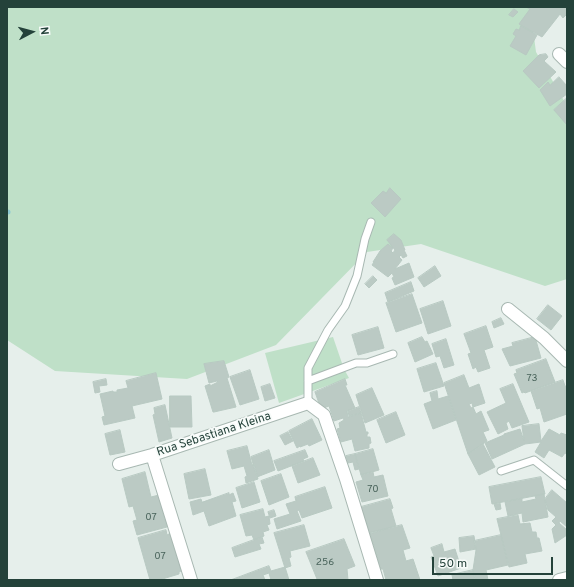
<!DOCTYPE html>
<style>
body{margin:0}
#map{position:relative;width:574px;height:587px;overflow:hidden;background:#e6efeb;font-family:Overpass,sans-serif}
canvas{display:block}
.frame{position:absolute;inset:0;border:8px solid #24423a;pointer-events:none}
.north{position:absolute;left:12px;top:12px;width:40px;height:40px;-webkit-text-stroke:3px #f7fbf9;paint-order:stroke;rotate:84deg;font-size:11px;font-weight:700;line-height:16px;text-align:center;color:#24423a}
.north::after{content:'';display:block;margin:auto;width:14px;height:18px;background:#24423a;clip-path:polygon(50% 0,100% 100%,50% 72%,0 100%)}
.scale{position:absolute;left:432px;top:557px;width:121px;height:18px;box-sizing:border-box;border:2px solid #24423a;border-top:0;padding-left:5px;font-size:12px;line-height:14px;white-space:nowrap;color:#24423a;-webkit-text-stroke:3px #f7fbf9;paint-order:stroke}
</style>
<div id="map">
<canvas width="574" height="587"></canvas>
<div class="frame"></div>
<div class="north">N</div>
<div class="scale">50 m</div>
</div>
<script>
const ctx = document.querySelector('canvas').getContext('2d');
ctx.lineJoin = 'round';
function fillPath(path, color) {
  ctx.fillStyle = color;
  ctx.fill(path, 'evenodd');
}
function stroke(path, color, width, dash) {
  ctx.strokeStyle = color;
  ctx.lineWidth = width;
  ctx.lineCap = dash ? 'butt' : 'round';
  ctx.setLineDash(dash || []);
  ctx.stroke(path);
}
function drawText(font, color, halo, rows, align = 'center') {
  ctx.font = font + ' Overpass,sans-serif';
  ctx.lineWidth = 3.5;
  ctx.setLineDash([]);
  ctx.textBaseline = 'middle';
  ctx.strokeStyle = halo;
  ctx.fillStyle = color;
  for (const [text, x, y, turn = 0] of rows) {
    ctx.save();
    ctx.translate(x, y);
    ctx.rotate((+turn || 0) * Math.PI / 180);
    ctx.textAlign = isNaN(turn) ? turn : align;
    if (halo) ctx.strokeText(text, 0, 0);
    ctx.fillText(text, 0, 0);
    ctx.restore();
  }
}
const green = new Path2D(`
 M7 7H530L536 52 567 106V279L545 286 421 244 367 252 276 345 187 379 55 371 7 340Z
 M333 337 344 369 349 378 279 403 265 353Z`);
const stream = new Path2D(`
 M7 212H8`);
const building = new Path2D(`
 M529 7H567V14L563 18 560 14 542 37 519 24 530 9 528 8Z
 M514 9 518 12 513 17 509 15Z
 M521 26 537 35 526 55 510 46 516 36 513 34 516 29 519 30Z
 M546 54 548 57 544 61 556 72 539 88 523 71 539 55Z
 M559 77 567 86V94L550 106 540 90 548 82 550 85Z
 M567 98V125L554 110Z
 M390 188 401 199 385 217 371 203 383 191 386 193Z
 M394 234 401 240 405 250H404L407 256 403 258 401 255 399 257 402 260 395 269 409 263 414 277 395 285 392 278 394 277 392 273 388 277 372 265 374 262H373L380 251 388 244 393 248 391 251 393 253 395 250 387 240Z
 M435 266 441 276 424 287 418 278Z
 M373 276 377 280 369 288 365 284Z
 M411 282 414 291 388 302 385 293Z
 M412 294 422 323 396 332 386 303Z
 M443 301 451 326 428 334 420 309Z
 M548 305 562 316 551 330 537 319Z
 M501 318 504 324 494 328 492 322Z
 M486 326 493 347 484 350 490 368 478 372 476 367 473 369 468 354 471 353 464 334Z
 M378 327 384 348 358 355 352 335Z
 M422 337 425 342 427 341 433 354 415 362 408 343Z
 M535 337 541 358 510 366 502 349 513 346 512 343Z
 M446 339 454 365 444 368 440 356 436 357 432 344Z
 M546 359 555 382 525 393 524 392 522 393 514 374 517 373 516 370Z
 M224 361 229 377 227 378 236 407 214 412H213L205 386 210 384V386L218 382 217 381 209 383 204 364Z
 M436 363 444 386 424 392 417 369Z
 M250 370 259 399 240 405 230 377Z
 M156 373 162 399 132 406 135 418 104 425 102 417 105 416 100 394 113 391V392H117V390L128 388 126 381Z
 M464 375 469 388 479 384 485 403 473 407 472 403 469 404 471 408 473 407 476 414 481 411 489 430 483 432 487 441 468 454 444 383Z
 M106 379 107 385 99 386 100 392 95 393 93 382Z
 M345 379 347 385H345L355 408 347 411 348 417 361 413 366 432H368V434H367V437H370L371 443 369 444V448L355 451 352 439 341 442 337 429 340 428 339 423 344 420 343 418 334 421 329 406 321 409 315 392Z
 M563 380 565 386 567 387V414L544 422 540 408 537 409 531 391Z
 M270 384 275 398 265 401 261 387Z
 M513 384 529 422 512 428 509 421 506 423 508 429 498 434 487 412 506 403 500 389Z
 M372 388 384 415 365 423 356 395Z
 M437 391 438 399 448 396 456 420 433 429 424 404 432 401 430 393Z
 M170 396H191L192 427H170Z
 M165 405 172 438 159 442 153 415 155 414 154 408Z
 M359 407 361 413 349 416 348 411Z
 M396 412 405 435 386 443 377 420Z
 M312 419 322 440 309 446 308 444 300 447V446L297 448 289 431Z
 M539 424 541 441 549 429 560 435 561 433 567 435V454L565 453 562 457 549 450 544 458 535 452 541 442 525 444 492 459 485 443 504 435V434L520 429 524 441 522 426Z
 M120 430 125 452 110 455 105 434Z
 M288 432 293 441 285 445 280 436Z
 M483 444 495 467 479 475 468 454Z
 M247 446 252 465 254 464 258 479 246 483 245 477 247 476 244 466 232 469 227 451Z
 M373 449 379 470 361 475 355 454Z
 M269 450 275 470 257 477 251 457Z
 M305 450 308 457 303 459 304 461 278 471 274 461Z
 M355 454 359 469 355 470 353 462 348 463 346 456Z
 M313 458 320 475 298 483 292 466Z
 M205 469 211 495 189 499 184 474Z
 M145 472 151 497 159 495 167 527 137 535 133 521 137 520 133 506 129 507 122 479Z
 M373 472 374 477 383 475 388 496 362 502 356 482 363 480 361 475Z
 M281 474 289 497 269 505 261 481Z
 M541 477 545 494 492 504 489 487Z
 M254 482 260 502 242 508 236 488Z
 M325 487 332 508 302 518 299 510 297 511 301 521 277 529 274 519 290 514 286 504 296 501 295 497Z
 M552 490 567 503V527L560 521 559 523 567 530V535L555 543 552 529 556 525 552 521 556 517 548 510 545 499Z
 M229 493V495L233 493 236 501 232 502 236 516 209 526 204 511 193 515 190 502 201 499 202 502Z
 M544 494 548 517 523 522 522 513 508 516 505 502 522 498V502L536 499 535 496Z
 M390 499 393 508 391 509 396 526 369 534 361 507Z
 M500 503 501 509 496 510 494 504Z
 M263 509 265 517 269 516 270 524 267 525 269 530 263 532 264 536 254 540 252 535 246 536 240 515Z
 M274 510 276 516 270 518 268 512Z
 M518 515 520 524 530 523 532 532H536L537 538H539L542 551 525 554 527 563 509 567 497 519Z
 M304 525 310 546 290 551 291 557 289 558 291 566 285 568 274 533Z
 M402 525 410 548 403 550 406 561 413 559 420 580H386L383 569H381L370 533Z
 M166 530 167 535 171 533 181 571 179 572V574L159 580H150L138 538Z
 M501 535 508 565 486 570 488 580H476L473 570 476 550 474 541Z
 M474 536 476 549 460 552 459 538Z
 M262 537 264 543 259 544 261 549 235 557 232 548Z
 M344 539 355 566 347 569 348 580H316L317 579 306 552Z
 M442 544 444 552 455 549 461 568 438 576 431 557 434 556 431 548Z
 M269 566 271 571 285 567 289 580H271L269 573 263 575 265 580H231Z
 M473 570 475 580H453L452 575Z`);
const lane = new Path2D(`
 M308 381 356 363H367L393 354
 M308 403V368L328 330 345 306 357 276 365 239 371 222
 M501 471 534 460 567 486`);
const street = new Path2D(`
 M559 54 567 62
 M508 309 544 338 567 361
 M152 455 191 580
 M119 464 152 455 308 403 324 415 346 479 377 580
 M559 580 567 578`);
const numberNames = [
 ["73",532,379],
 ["70",373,490],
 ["07",151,518],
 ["07",160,557],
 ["256",325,563]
];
const streetNames = [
 ["Rua Sebastiana Kleina",214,435,-18]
];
fillPath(green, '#bfe0c8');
stroke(stream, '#8ec9d4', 5);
fillPath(building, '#bbcac4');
stroke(building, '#b8c9c2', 1);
stroke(lane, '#a8b8b2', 9);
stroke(street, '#a8b8b2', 14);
stroke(lane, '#fff', 7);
stroke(street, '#fff', 12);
drawText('10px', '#4a645c', null, numberNames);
drawText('12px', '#24423a', '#f7fbf9', streetNames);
</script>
